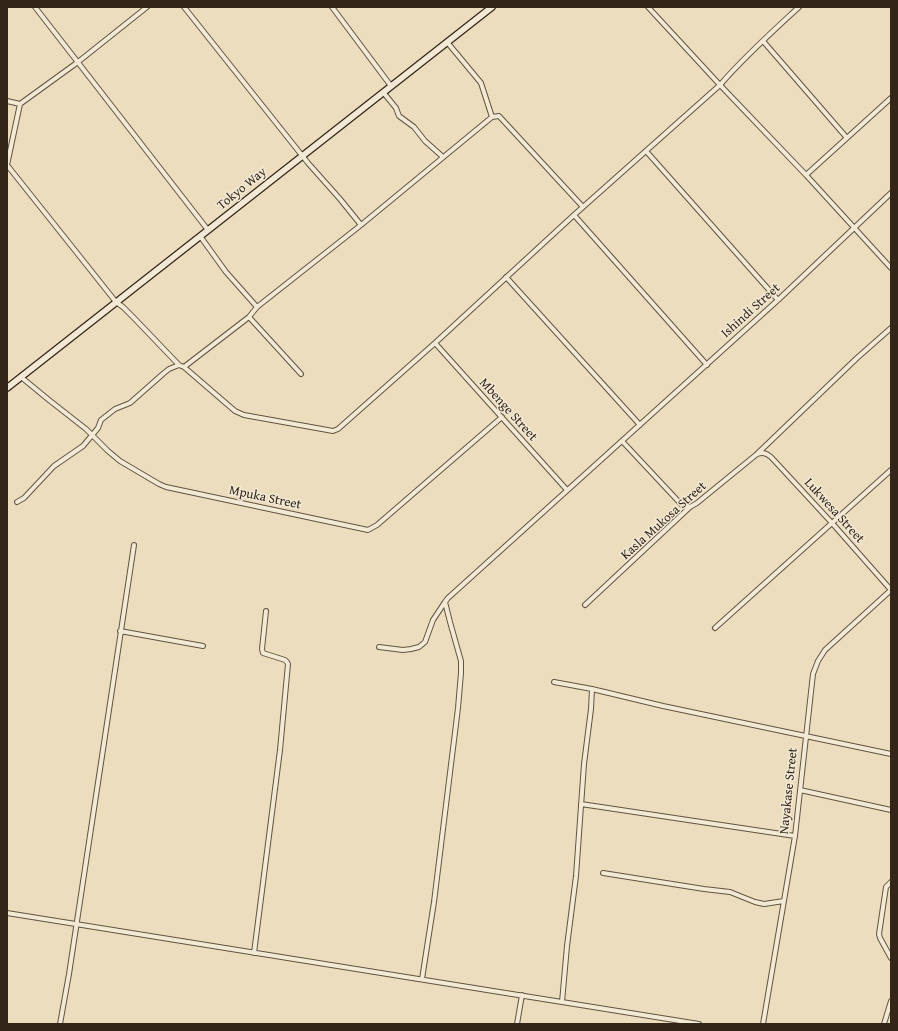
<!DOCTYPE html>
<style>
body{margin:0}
#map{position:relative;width:898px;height:1031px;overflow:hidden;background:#edddbf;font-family:"Gentium Book Plus",serif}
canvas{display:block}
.frame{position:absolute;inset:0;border:8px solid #332618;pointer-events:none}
</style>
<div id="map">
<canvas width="898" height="1031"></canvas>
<div class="frame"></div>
</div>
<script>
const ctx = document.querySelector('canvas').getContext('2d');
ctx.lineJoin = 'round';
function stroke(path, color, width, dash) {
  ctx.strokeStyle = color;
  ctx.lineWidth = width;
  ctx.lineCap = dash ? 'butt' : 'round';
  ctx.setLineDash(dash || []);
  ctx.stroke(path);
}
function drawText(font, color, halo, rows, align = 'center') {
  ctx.font = font + ' "Gentium Book Plus",serif';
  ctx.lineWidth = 3;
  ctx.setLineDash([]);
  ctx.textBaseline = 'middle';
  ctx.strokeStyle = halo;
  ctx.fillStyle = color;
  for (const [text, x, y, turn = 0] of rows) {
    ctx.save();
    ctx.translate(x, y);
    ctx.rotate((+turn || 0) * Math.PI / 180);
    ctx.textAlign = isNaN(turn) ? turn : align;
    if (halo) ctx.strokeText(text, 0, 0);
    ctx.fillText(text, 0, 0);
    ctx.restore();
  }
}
const street = new Path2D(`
 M35 7 208 230
 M184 7 308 163 340 199 361 225
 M332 7 391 86
 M648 7 720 85 806 175 891 268
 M763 41 847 138
 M447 42 481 83 492 117
 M383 92 396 108 399 116 414 127 425 141 443 157
 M7 101 20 104
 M20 104 7 165 116 302 123 307 134 318 179 365 184 367 235 411 244 415 333 431 338 429 435 343 574 215 720 85C744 57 772 32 799 7
 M20 104 78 62 147 7
 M646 151 778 300
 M806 175 891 98
 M574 215 707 365
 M200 236 226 272 257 307
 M506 277 640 425
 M249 317 301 374
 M435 343 567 490
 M184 367 249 317 257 307 361 225 492 117 499 116 583 207
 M21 377 49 400 86 429 108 451 120 461 159 484 166 487 368 530 377 525 502 417
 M622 441 680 503 683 506 690 507
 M757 454C763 452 766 453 771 457L832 523 891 590
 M17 502 24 498 54 466 83 446 98 428 101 420 115 409 130 403 164 373 169 369 179 365
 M585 605 690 507 697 503 757 454 857 358 891 328
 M715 628 891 470
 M120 631 203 646
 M379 647 403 650 411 649 419 647 425 642 433 620 445 602
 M554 682 592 689 663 706 891 754
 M800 790 891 810
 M581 804 795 836
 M603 873 704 889 730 892 755 902 764 904 784 901
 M891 882 886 887 879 934 880 938 891 958
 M7 913 699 1024
 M254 953 280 750 288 664 287 662 285 660 263 653 262 649 266 611
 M422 979 434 902 458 708 461 673V661L450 622 445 602 448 598 778 300 891 193
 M562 1002 567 946 576 876 584 764 591 709 592 689
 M60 1024 69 974 134 545
 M517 1024 522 995
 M763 1024 795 836 813 674 818 661 825 650 891 590
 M884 1024 891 1001`);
const secondary = new Path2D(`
 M7 388 492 7`);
const streetNames = [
 ["Tokyo Way",242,189,-39],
 ["Ishindi Street",751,311,-42],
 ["Mbenge Street",508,410,48],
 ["Mpuka Street",265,498,12],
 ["Lukwesa Street",834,511,48],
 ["Kasla Mukosa Street",664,521,-42],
 ["Nayakase Street",789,791,-84]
];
stroke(street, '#625442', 6);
stroke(secondary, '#332618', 8);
stroke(street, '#f3e9d5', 4);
stroke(secondary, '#f3e9d5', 5.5);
drawText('13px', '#332618', '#f3e9d5', streetNames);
</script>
